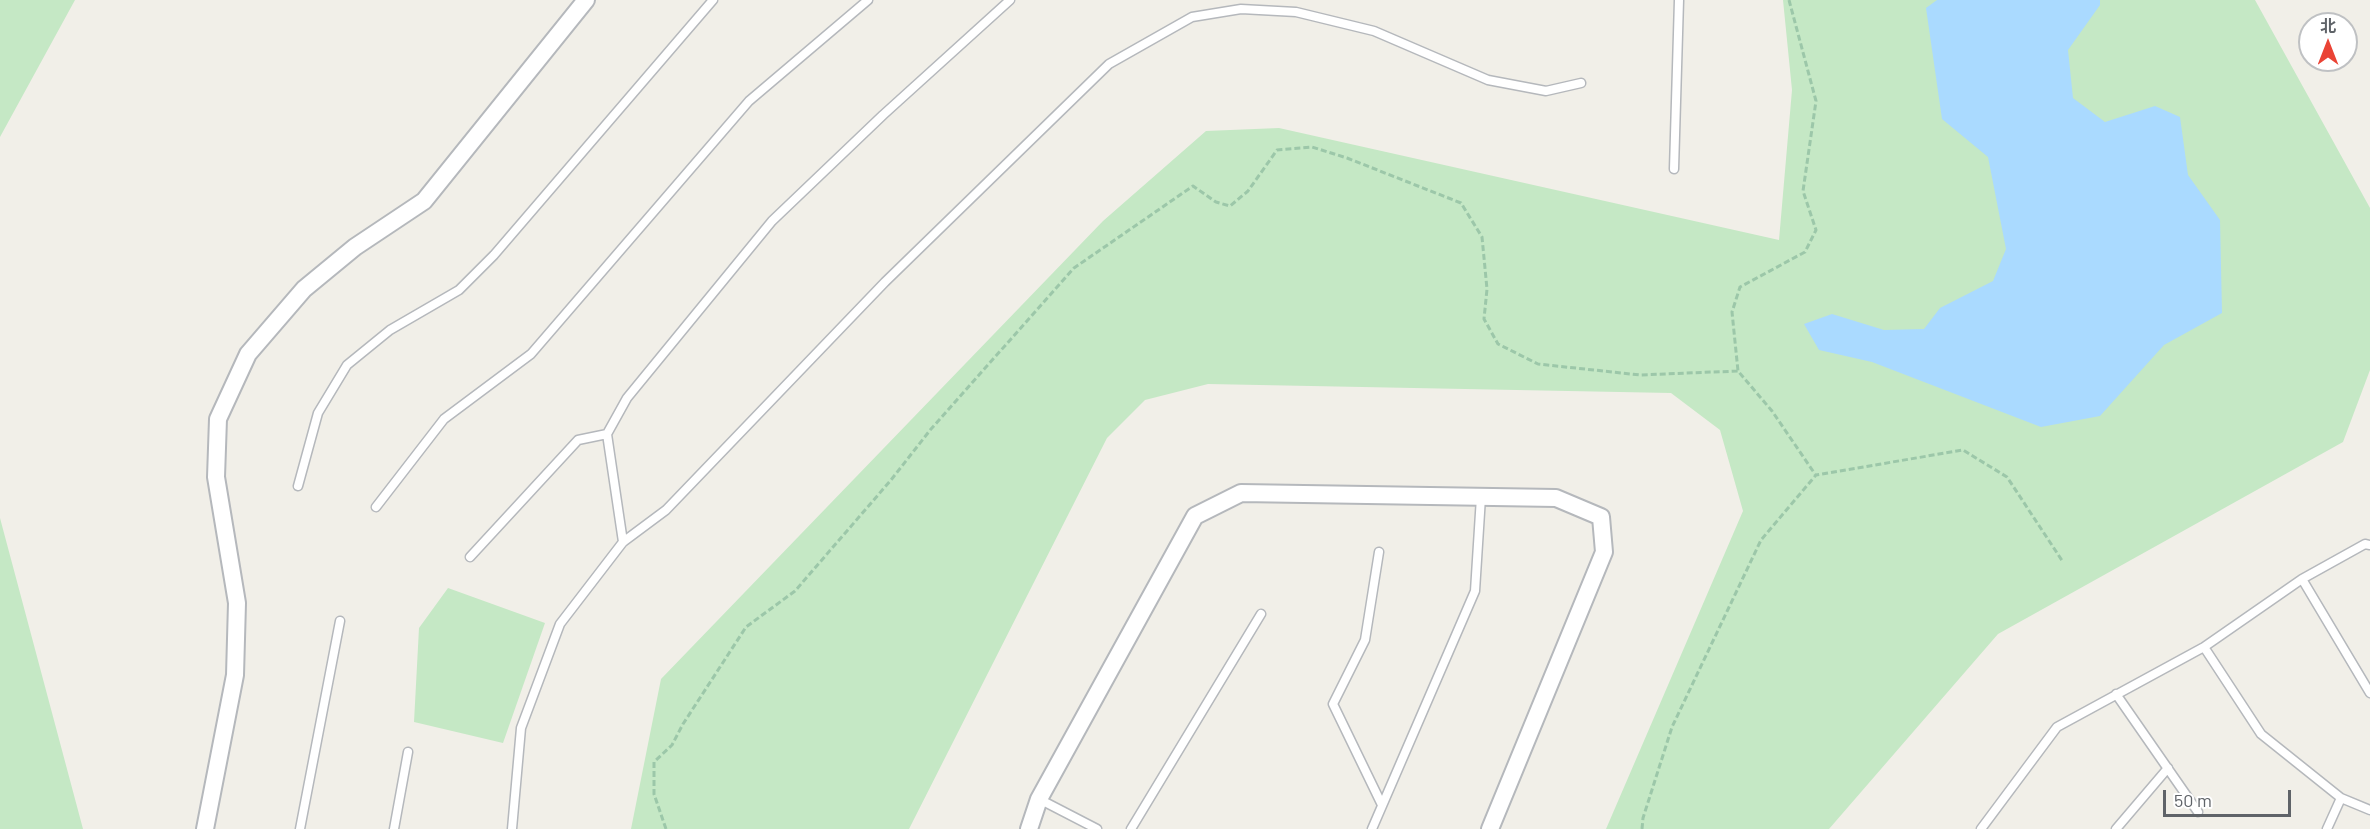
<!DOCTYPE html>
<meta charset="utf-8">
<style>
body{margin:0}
#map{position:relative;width:2370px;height:829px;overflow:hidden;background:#f1efe8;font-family:Barlow,"Noto Sans SC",sans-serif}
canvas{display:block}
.north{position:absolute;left:2298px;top:12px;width:60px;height:60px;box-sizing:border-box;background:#fff;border:2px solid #bfc1c3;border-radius:50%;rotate:0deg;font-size:16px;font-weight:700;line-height:24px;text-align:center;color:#5f6368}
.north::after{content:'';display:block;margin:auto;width:21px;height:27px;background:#ea4335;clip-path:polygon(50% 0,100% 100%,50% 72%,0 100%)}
.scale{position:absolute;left:2163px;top:790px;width:128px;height:27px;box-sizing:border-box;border:3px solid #5f6368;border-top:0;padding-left:8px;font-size:18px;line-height:21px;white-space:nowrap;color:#5f6368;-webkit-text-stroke:4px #fff;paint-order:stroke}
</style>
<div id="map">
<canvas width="2370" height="829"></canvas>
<div class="north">北</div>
<div class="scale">50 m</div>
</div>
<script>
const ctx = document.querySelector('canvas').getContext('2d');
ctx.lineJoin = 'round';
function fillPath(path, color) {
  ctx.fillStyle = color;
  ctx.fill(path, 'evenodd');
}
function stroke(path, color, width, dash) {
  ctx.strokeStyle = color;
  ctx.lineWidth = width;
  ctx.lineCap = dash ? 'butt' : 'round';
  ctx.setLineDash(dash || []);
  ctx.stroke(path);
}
const green = new Path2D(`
 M0 0H75L0 137Z
 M1783 0H2255L2370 208V370L2343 442 1998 634 1829 829H1606L1743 511 1720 430 1671 393 1208 384 1145 400 1107 438 909 829H631L661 679 1103 221 1206 131 1279 128 1779 240 1792 90Z
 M0 518 83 829H0Z
 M448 588 545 623 503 743 414 722 419 628Z`);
const water = new Path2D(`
 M1937 0H2100V5L2068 50 2073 98 2105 122 2155 106 2180 117 2188 175 2220 220 2222 313 2164 345 2100 416 2041 427 1872 362 1819 350 1804 324 1832 314 1884 330 1924 329 1940 308 1993 281 2006 249 1988 157 1942 119 1926 8Z`);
const path = new Path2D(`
 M1789 0 1816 101 1803 191 1816 230 1805 252 1740 287 1732 312 1738 371 1772 411 1815 474
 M666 829 654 794V762L672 745 683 724 746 627 795 591 891 480 931 429 1074 268 1193 186 1216 202 1230 206 1248 191 1277 150 1312 147 1347 158 1461 203 1482 237 1487 289 1484 319 1498 344 1538 364 1640 375 1738 371
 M1642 829 1643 818 1672 727 1761 540 1816 475 1963 450 2007 477 2063 562`);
const service = new Path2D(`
 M1674 169 1679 0
 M298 486 318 413 347 365 390 330 459 290 494 255 713 0
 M376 507 444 419 531 354 749 101 868 0
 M623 542 607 434 627 398 772 221 883 115 1010 0
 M1379 552 1365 640 1333 704 1382 805
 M470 557 578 440 607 434
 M2302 579 2370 693
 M2204 647 2261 734 2341 798 2370 810
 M2116 694 2198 812
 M1039 799 1097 829
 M300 829 340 621
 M394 829 408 752
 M512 829 521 728 560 624 623 542 666 510 885 282 1109 64 1192 17 1241 9 1296 12 1374 31 1488 80 1546 91 1581 83
 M1131 829 1261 614
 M1372 829 1475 591 1481 497
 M1981 829 2057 727 2204 647 2302 579 2365 544 2370 545
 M2116 829 2168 768
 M2327 829 2341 798`);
const minor = new Path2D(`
 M205 829 235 675 237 603 216 477 218 419 248 354 304 289 355 247 424 201 586 0
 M1029 829 1039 799 1195 516 1241 493 1556 498 1601 517 1604 552 1490 829`);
fillPath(green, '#c5e8c5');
fillPath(water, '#aadaff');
stroke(service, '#b5b8bc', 11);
stroke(minor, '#b5b8bc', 20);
stroke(path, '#9cc7a9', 3, [6, 3]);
stroke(service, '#fff', 8);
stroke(minor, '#fff', 16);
</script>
